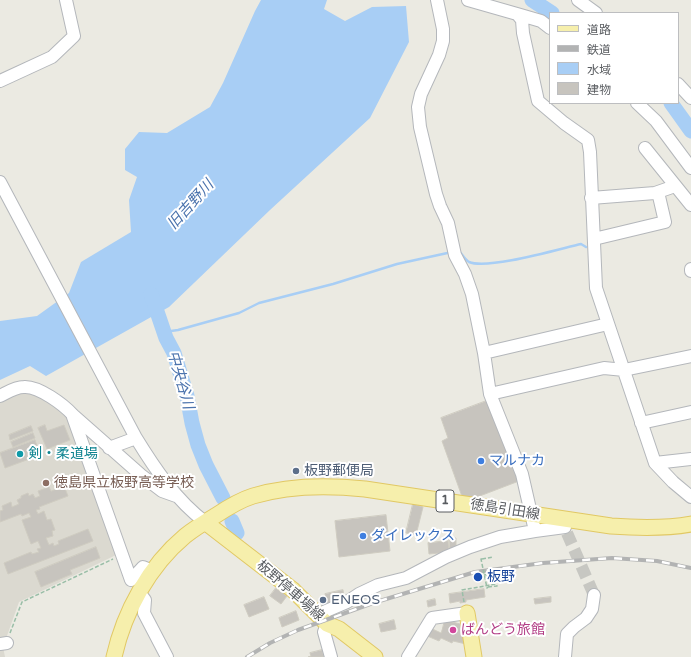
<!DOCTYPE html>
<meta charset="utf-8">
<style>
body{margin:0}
#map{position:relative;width:691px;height:657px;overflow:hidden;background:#ebeae2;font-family:"Varela Round","Noto Sans JP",sans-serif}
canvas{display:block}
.legend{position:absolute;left:549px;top:12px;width:130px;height:92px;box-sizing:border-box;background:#fff;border:1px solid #bdbec0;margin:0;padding:5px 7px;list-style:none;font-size:12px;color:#5a5d61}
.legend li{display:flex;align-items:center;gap:8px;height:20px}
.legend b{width:20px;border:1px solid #bdbec0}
</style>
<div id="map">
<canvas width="691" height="657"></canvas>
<ul class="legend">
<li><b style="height:5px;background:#f6efac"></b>道路</li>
<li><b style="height:5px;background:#b2b3b3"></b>鉄道</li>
<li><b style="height:11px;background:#a8cef5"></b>水域</li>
<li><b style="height:11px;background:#c7c4be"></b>建物</li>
</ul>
</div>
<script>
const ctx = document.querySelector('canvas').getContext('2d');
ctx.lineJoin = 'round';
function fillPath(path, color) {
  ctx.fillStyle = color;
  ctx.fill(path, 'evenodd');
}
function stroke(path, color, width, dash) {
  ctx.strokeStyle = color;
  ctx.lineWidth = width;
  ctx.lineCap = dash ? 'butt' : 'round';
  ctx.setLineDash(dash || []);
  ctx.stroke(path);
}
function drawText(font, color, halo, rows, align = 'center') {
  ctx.font = font + ' "Varela Round","Noto Sans JP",sans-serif';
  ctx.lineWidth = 4;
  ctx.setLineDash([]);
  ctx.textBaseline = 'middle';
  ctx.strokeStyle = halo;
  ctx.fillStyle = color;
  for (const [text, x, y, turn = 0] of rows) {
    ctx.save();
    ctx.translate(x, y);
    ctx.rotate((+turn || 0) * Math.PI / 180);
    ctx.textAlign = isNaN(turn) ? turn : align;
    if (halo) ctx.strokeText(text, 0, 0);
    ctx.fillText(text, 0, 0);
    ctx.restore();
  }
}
const education = new Path2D(`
 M27 390 54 404 65 412 118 554 19 602 3 647 5 657H0V399Z`);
const water = new Path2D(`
 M261 0H327L324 9 345 21 372 7 406 6 409 42 370 118 270 210 169 307 46 376 30 366 0 380V321L37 316 69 293 81 262 131 232 129 200 137 177 125 170V149L139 132 167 133 210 107 223 83 255 11Z`);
const stream = new Path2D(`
 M459 251C462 254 465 260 469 262 488 270 559 249 581 244L586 247
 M164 332 178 330 239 313 259 303 333 284 397 264 452 252`);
const river = new Path2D(`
 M532 0 552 13
 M671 103 691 131
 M151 294 166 338 174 353 187 396 192 423 198 445 206 465 223 498
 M232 521 237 533`);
const building = new Path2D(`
 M489 400 519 481 464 502 442 441 448 438 441 418Z
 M45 425 47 431 64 425 70 440 47 449 38 428Z
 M31 426 33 431 10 440 9 435Z
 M33 433 35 438 13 447 11 442Z
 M35 440 40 455 5 468 0 453Z
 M64 486 68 496 39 507 40 509 36 510 38 514 44 511 47 520 51 519 55 530 52 531 53 536 46 538 49 545 53 543 54 546 59 544 58 541 88 529 93 541 8 574 4 563 31 552 32 554 39 552 37 549 41 548 38 541 31 544 22 520 31 517 29 513 22 516 21 514 0 522V511L3 510 2 506 11 502 12 507 19 504 17 500 21 498V496L28 493 29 496 33 494 35 498 40 496 38 491 49 487 51 491Z
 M413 504 423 507 416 535 406 533Z
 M386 515 390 551 339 557 335 521Z
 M449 538H456V549H450Z
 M448 541 449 552 429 554 428 543Z
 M96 547 100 558 70 570 72 574 41 587 35 572Z
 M276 588 287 596 281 604 270 596Z
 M484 589 485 597 466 600V602L460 603V601L450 603 449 594Z
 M343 590 344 597 329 606 325 594Z
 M264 597 269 609 249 617 244 605Z
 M551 597V602L535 604 534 599Z
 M435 599 436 605 428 607 427 601Z
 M296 611 299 620 282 627 279 618Z
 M394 620 396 629 381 632 379 624Z
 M445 620 464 625 466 644 453 641 452 643 441 638 439 641 425 635 428 627 441 633Z
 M322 650 324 657H308L311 656 310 653Z`);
const minorTunnel = new Path2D(`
 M567 533 594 595`);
const path = new Path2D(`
 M482 559 493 557
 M484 575 497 573
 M464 602 462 590 496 584 497 586 488 587
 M10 633 22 602 113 559`);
const minor = new Path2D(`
 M437 0 443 29V41L439 55 421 94 418 107 420 127 436 194 440 206 448 223 455 255 465 274 472 294 484 353 490 394 522 474 535 531 565 527
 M468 0 517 14 522 20 523 33 538 101 564 123 588 140 590 152 596 288 655 463 673 482 691 497
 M578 0 596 13
 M517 14 541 21 550 28
 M0 81 52 57 74 36 66 0
 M678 84 691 98
 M637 103 656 121 691 168
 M645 148 691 205
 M0 182 136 438C155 469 176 500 205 522
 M591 198 655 193 675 186
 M594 239 665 222 658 192
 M691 269V271
 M484 353 608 324
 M490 394 604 368 624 370 691 356
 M0 396C8 392 15 387 24 387 39 386 64 405 73 415L141 475 162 491 176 496
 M73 417 131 580 143 567 153 571
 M641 423 691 412
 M109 448 136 438
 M655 463 691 459
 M139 592 145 600 144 613 167 657
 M319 614 347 602 359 594 378 585 406 578 446 557 470 547 500 537 535 531
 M327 624 324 632 331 657
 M0 644 7 643
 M408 657 432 618 467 613
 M565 657 567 634 574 627 586 618 592 609 594 595`);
const major = new Path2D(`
 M205 522 293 590 327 624 339 629 375 657
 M467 613 474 657
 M114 657C124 612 149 566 185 536 195 528 205 522 215 516 227 508 240 500 253 496 289 485 327 485 365 489L611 526C638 528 664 529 691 524`);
const rail = new Path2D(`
 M247 657 270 643 298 630 373 603 475 572 543 563 612 558 657 561 691 568`);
const pathBridge = new Path2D(`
 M482 559H481L487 588 488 587`);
const markers = [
 [20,454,4,"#0f9aa8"],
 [481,461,4,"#3f7fe0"],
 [296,471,4,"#5c6f8a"],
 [46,483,4,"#8d6e63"],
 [363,536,4,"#3f7fe0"],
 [478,577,5,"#1a4fb4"],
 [323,600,4,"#5c6f8a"],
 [453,630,4,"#d1479c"]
];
const shields = [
 [445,501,18]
];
const shieldNames = [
 ["1",445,501]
];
const cultureNames = [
 ["剣・柔道場",28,454]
];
const shopNames = [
 ["マルナカ",489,461],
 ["ダイレックス",371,536]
];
const serviceNames = [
 ["板野郵便局",304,471],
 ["ENEOS",331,600]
];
const educationNames = [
 ["徳島県立板野高等学校",54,483]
];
const streetNames = [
 ["徳島引田線",505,510,9],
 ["板野停車場線",290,591,41]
];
const transitNames = [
 ["板野",487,577]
];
const hotelNames = [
 ["ばんどう旅館",461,630]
];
const waterNames = [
 ["旧吉野川",191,205,-48],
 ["中央谷川",180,380,74]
];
fillPath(education, '#dbd9d0');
fillPath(water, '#a8cef5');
stroke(stream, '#a8cef5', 2.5);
stroke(river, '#a8cef5', 15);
fillPath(building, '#c7c4be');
stroke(building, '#cfccc1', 1);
stroke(minorTunnel, '#c7c7c2', 12, [12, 6]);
stroke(minor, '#b4b7bb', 14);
stroke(major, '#e1c864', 17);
stroke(path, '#99bea7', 1.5, [4, 2]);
stroke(minor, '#fff', 12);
stroke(major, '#f6efac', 15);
stroke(rail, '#b2b3b3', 4);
stroke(rail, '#fff', 2.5, [8]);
stroke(pathBridge, '#99bea7', 1.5, [4, 2]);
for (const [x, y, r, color] of markers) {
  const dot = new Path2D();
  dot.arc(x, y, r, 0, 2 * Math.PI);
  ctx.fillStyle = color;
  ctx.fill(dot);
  stroke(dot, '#fff', 1.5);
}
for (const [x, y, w] of shields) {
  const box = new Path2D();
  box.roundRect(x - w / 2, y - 11, w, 22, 3);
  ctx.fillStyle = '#fff';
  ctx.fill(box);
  stroke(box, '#5a5d61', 1);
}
drawText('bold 13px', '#5a5d61', null, shieldNames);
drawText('14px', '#0d838f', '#fff', cultureNames, 'left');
drawText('14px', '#366cbe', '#fff', shopNames, 'left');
drawText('14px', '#4e5e75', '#fff', serviceNames, 'left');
drawText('14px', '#785e54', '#fff', educationNames, 'left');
drawText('14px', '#5a5d61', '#fff', streetNames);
drawText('14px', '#164399', '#fff', transitNames, 'left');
drawText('14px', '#b23c85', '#fff', hotelNames, 'left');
drawText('italic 15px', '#4b73ad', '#fff', waterNames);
</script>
